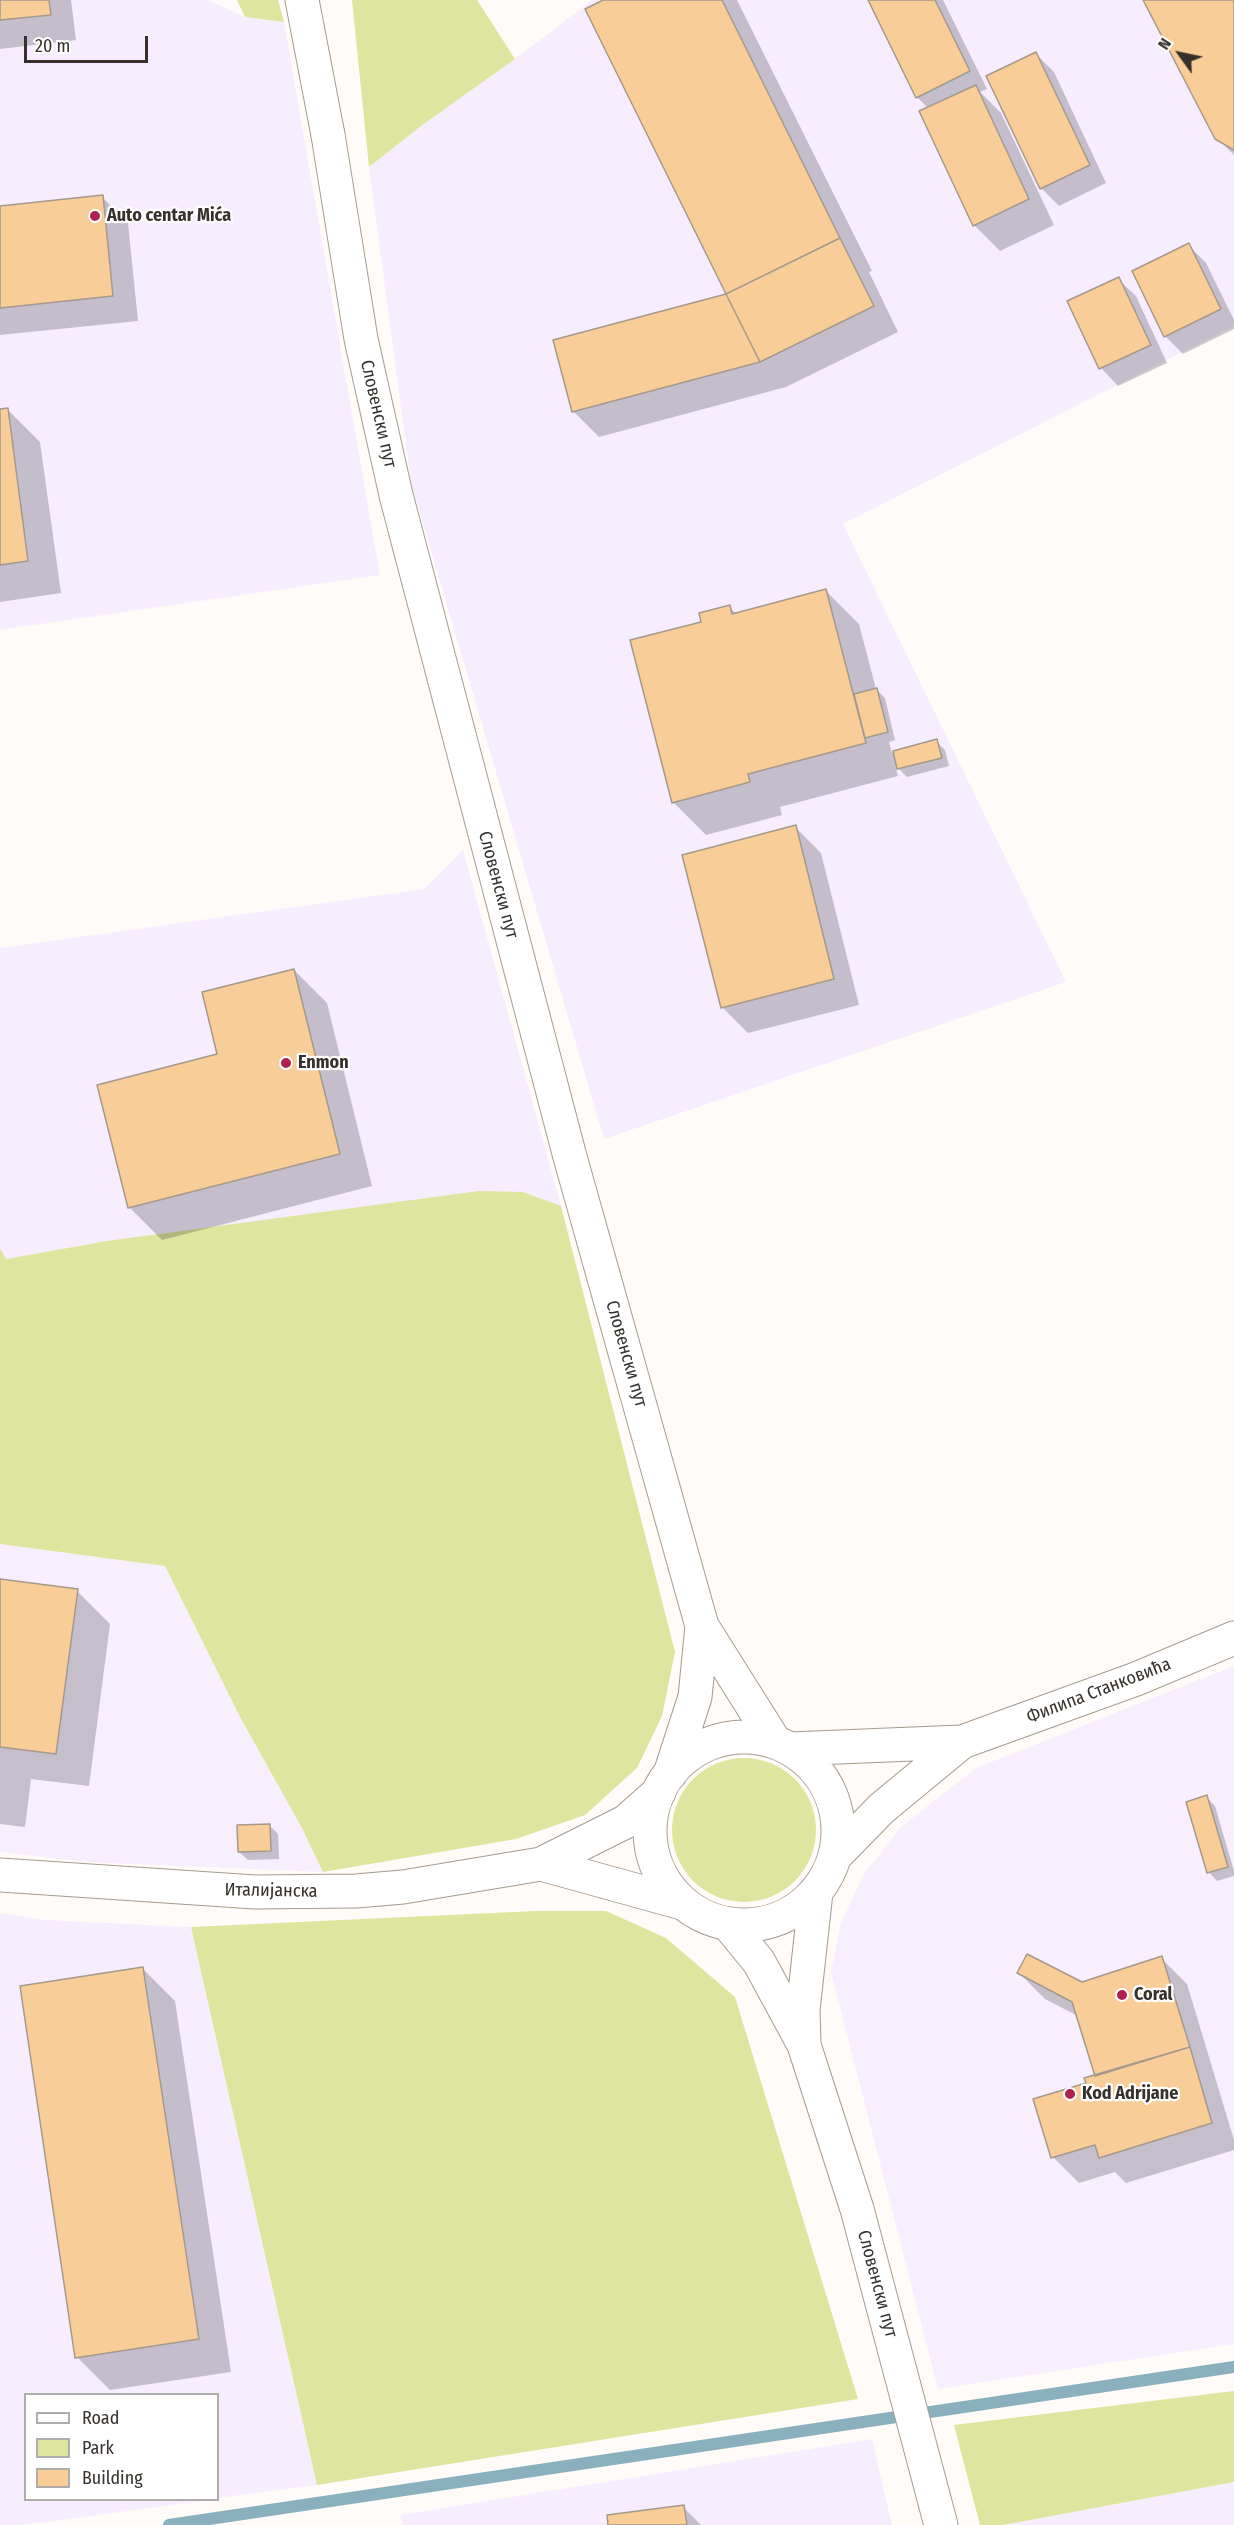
<!DOCTYPE html>
<meta charset="utf-8">
<style>
body{margin:0}
#map{position:relative;width:1234px;height:2525px;overflow:hidden;background:#fefbf8;font-family:"Fira Sans Condensed",sans-serif}
canvas{display:block}
.legend{position:absolute;left:24px;top:2393px;width:195px;height:108px;box-sizing:border-box;background:#fff;border:2px solid #afadab;margin:0;padding:8px 10px;list-style:none;font-size:18px;color:#36312c}
.legend li{display:flex;align-items:center;gap:12px;height:30px}
.legend b{width:30px;border:2px solid #afadab}
.north{position:absolute;left:1150px;top:24px;width:60px;height:60px;-webkit-text-stroke:4px #fff;paint-order:stroke;rotate:303deg;font-size:16px;font-weight:700;line-height:24px;text-align:center;color:#36312c}
.north::after{content:'';display:block;margin:auto;width:21px;height:27px;background:#36312c;clip-path:polygon(50% 0,100% 100%,50% 72%,0 100%)}
.scale{position:absolute;left:24px;top:36px;width:124px;height:27px;box-sizing:border-box;border:3px solid #36312c;border-top:0;padding-left:8px;font-size:18px;line-height:21px;white-space:nowrap;color:#36312c;-webkit-text-stroke:4px #fff;paint-order:stroke}
</style>
<div id="map">
<canvas width="1234" height="2525"></canvas>
<ul class="legend">
<li><b style="height:8px;background:#fff"></b>Road</li>
<li><b style="height:16px;background:#dee59e"></b>Park</li>
<li><b style="height:16px;background:#f9cd97"></b>Building</li>
</ul>
<div class="north">N</div>
<div class="scale">20 m</div>
</div>
<script>
const ctx = document.querySelector('canvas').getContext('2d');
ctx.lineJoin = 'round';
function fillPath(path, color) {
  ctx.fillStyle = color;
  ctx.fill(path, 'evenodd');
}
function stroke(path, color, width, dash) {
  ctx.strokeStyle = color;
  ctx.lineWidth = width;
  ctx.lineCap = dash ? 'butt' : 'round';
  ctx.setLineDash(dash || []);
  ctx.stroke(path);
}
function drawText(font, color, halo, rows, align = 'center') {
  ctx.font = font + ' "Fira Sans Condensed",sans-serif';
  ctx.lineWidth = 4.5;
  ctx.setLineDash([]);
  ctx.textBaseline = 'middle';
  ctx.strokeStyle = halo;
  ctx.fillStyle = color;
  for (const [text, x, y, turn = 0] of rows) {
    ctx.save();
    ctx.translate(x, y);
    ctx.rotate((+turn || 0) * Math.PI / 180);
    ctx.textAlign = isNaN(turn) ? turn : align;
    if (halo) ctx.strokeText(text, 0, 0);
    ctx.fillText(text, 0, 0);
    ctx.restore();
  }
}
const commercial = new Path2D(`
 M0 1544 165 1566 240 1717 302 1828 323 1872 86 1862 0 1852Z
 M1234 1666V2344L938 2389 831 1972 841 1923 864 1874 901 1827 976 1768Z`);
const industrial = new Path2D(`
 M0 0H208L245 17 284 22 380 575 0 630Z
 M592 0H1234V326L843 524 1066 982 604 1139 411 483 369 167 421 126 515 59Z
 M463 850 561 1206 523 1192 107 1241 6 1259 0 1248V948L424 889Z
 M0 1913 45 1920 191 1927 317 2485 218 2498V2394H26V2500H210L23 2525H0Z
 M872 2439 892 2525H403L400 2515Z
 M1234 2482V2525H1003L1125 2502Z`);
const green = new Path2D(`
 M237 0H278L284 22 245 17Z
 M352 0H477L515 59 421 126 369 167Z
 M479 1191 523 1192 561 1206 675 1652 662 1716 637 1768 585 1815 516 1839 323 1872 302 1828 240 1717 165 1566 0 1544V1248L6 1259 107 1241Z
 M672 1830a72 72 0 1 1 144 0a72 72 0 1 1-144 0Z
 M536 1911H606L666 1938 735 1997 858 2399 317 2485 191 1927Z
 M1234 2391V2482L1003 2525H980L954 2425Z`);
const shadow = new Path2D(`
 M0 0H71L76 40 0 49Z
 M607 0H737L872 271 869 272 898 332 786 387 599 437 573 411 729 296Z
 M869 0H943L987 89 980 92 1001 113 1054 225 1000 251 974 225 929 109 917 97Z
 M1145 0H1234V155L1217 138Z
 M1036 54 1054 72 1106 183 1059 206 1041 188Z
 M102 197 128 223 138 321 0 335V207Z
 M1188 245 1206 263 1234 320V329L1183 354 1165 336Z
 M1118 279 1136 296 1167 363 1118 386 1101 368Z
 M7 409 40 442 61 593 0 602V410Z
 M826 591 859 624 876 689 885 698 895 740 889 742 892 753 936 741 945 750 949 766 907 777 895 765 898 776 780 807 782 815 706 835 673 802 703 623 729 607 737 614Z
 M795 827 821 853 859 1005 748 1033 722 1007Z
 M294 970 327 1003 372 1186 162 1240 129 1207 219 1055Z
 M0 1581 77 1591 110 1624 89 1786 31 1779 25 1827 0 1824Z
 M1206 1797 1215 1806 1234 1871V1876L1217 1881 1209 1872Z
 M269 1825 278 1834 279 1859 248 1860 239 1852Z
 M1161 1958 1187 1984 1234 2140V2150L1126 2183 1115 2172 1079 2183 1053 2157 1088 2084 1097 2078 1078 2016 1045 1999 1019 1973 1082 1984Z
 M142 1968 175 2001 231 2372 110 2390 77 2357Z
 M683 2507 701 2525H609Z`);
const stream = new Path2D(`
 M169 2525 1234 2367`);
const building = new Path2D(`
 M0 0H49L51 15 0 20Z
 M603 0H722L840 238 726 294 585 9Z
 M868 0H935L970 71 916 98Z
 M1143 0H1234V150L1215 139Z
 M1036 52 1090 165 1040 189 986 76Z
 M976 85 1029 199 973 226 919 111Z
 M103 195 113 296 0 308V206Z
 M840 238 874 306 760 362 726 294Z
 M1189 243 1221 309 1164 337 1132 271Z
 M1119 277 1151 345 1099 369 1067 301Z
 M726 294 760 362 572 412 553 340Z
 M8 408 28 561 0 565V409Z
 M826 589 866 743 748 774 750 782 672 803 630 640 701 622 699 613 730 605 732 614Z
 M877 688 888 732 865 738 854 694Z
 M937 739 942 758 897 769 893 751Z
 M796 825 834 979 721 1008 682 855Z
 M294 969 340 1154 128 1208 97 1085 217 1054 202 992Z
 M0 1579 78 1589 56 1754 0 1747Z
 M1207 1795 1228 1867 1207 1873 1186 1802Z
 M270 1824 271 1851 238 1852 237 1825Z
 M1027 1954 1082 1982 1162 1956 1190 2047 1095 2076 1072 2002 1017 1973Z
 M143 1967 199 2339 75 2358 20 1986Z
 M1190 2047 1212 2123 1099 2158 1095 2145 1051 2158 1033 2099 1086 2083 1084 2078Z
 M684 2505 687 2525H608L607 2515Z`);
const minor = new Path2D(`
 M541 1864 682 1903
 M0 1875 255 1892 356 1891 403 1887 541 1864 625 1822 659 1792`);
const tertiary = new Path2D(`
 M728 1924 759 1962 804 2045 857 2209 941 2525
 M804 2044 803 2010 816 1892`);
const secondary = new Path2D(`
 M328 135 361 339 396 495 570 1157 702 1626 775 1742
 M650 1831a94 94 0 1 1 188 0a94 94 0 1 1-188 0Z
 M790 1749 962 1742 1136 1679 1234 1638
 M670 1774 695 1697 702 1626
 M835 1856 882 1808 962 1742`);
const motorway = new Path2D(`
 M302 0 328 135`);
const markers = [
 [95,216,6,"#b1204e"],
 [286,1063,6,"#b1204e"],
 [1122,1995,6,"#b1204e"],
 [1070,2094,6,"#b1204e"]
];
const poiNames = [
 ["Auto centar Mića",107,216],
 ["Enmon",298,1063],
 ["Coral",1134,1995],
 ["Kod Adrijane",1082,2094]
];
const streetNames = [
 ["Словенски пут",378,414,77],
 ["Словенски пут",498,885,75],
 ["Словенски пут",626,1354,74],
 ["Филипа Станковића",1099,1691,-21],
 ["Италијанска",271,1891,1],
 ["Словенски пут",877,2284,75]
];
fillPath(commercial, '#f7eefe');
fillPath(industrial, '#f6eeff');
fillPath(green, '#dee59e');
fillPath(shadow, '#0003');
stroke(stream, '#89b0bc', 12);
fillPath(building, '#f9cd97');
stroke(building, '#a4998c', 1.5);
stroke(minor, '#a69b8e', 35);
stroke(tertiary, '#a69b8e', 35);
stroke(secondary, '#a69b8e', 35);
stroke(motorway, '#a69b8e', 35);
stroke(minor, '#fff', 33);
stroke(tertiary, '#fff', 33);
stroke(secondary, '#fff', 33);
stroke(motorway, '#fff', 33);
for (const [x, y, r, color] of markers) {
  const dot = new Path2D();
  dot.arc(x, y, r, 0, 2 * Math.PI);
  ctx.fillStyle = color;
  ctx.fill(dot);
  stroke(dot, '#fff', 2);
}
drawText('bold 18px', '#36312c', '#fff', poiNames, 'left');
drawText('18px', '#36312c', '#fff', streetNames);
</script>
